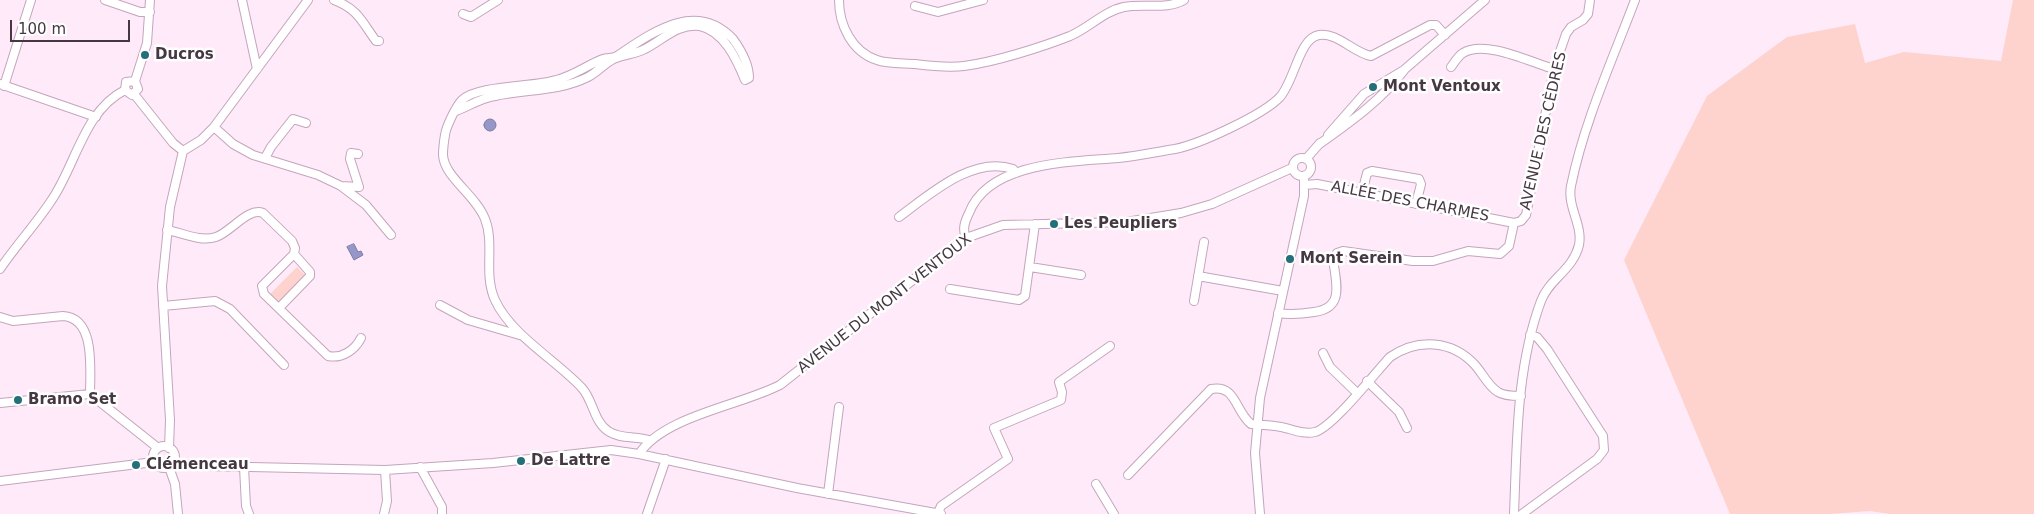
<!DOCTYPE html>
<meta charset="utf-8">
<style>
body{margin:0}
#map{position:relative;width:2034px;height:514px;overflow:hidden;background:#feeaf9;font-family:"DejaVu Sans",sans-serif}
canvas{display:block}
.scale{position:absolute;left:10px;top:20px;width:120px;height:22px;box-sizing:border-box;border:2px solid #453842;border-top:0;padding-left:6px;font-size:15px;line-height:18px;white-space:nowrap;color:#453842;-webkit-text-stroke:4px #fefefe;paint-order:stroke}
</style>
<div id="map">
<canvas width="2034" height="514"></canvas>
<div class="scale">100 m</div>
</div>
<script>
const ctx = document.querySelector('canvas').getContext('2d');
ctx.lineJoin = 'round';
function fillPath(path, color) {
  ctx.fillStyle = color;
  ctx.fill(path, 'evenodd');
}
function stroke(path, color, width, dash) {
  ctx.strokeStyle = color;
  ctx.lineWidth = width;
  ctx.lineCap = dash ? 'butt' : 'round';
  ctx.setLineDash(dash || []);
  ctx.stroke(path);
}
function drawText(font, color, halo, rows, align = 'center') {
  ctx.font = font + ' "DejaVu Sans",sans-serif';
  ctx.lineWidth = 5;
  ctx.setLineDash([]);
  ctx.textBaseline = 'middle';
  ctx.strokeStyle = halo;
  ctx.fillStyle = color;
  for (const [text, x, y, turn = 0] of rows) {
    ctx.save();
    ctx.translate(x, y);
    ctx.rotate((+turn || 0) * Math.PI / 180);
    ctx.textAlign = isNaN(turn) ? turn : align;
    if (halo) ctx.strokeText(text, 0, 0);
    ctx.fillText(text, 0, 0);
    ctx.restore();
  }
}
const green = new Path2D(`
 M2013 0H2034V514H1890L1870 511 1829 514H1730L1624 260 1707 96 1787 37 1855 24 1865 63 1904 52 2001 61Z
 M297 267 305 275 278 303 270 294Z`);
const water = new Path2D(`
 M484 125a6 6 0 1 1 12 0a6 6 0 1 1-12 0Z
 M354 244 358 252 361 251 363 255 354 260 347 247Z`);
const minor = new Path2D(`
 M105 0 140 12H150
 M242 0 257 69
 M334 0C358 9 362 22 376 41H379
 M839 0C839 25 852 52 877 60 888 64 903 63 915 64 931 66 948 68 964 66 995 62 1042 47 1070 36 1089 28 1104 11 1124 7 1143 3 1167 10 1184 0
 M915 6 938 12 983 0
 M463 14 471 17 498 0
 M1451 67C1454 63 1458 56 1463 53 1485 39 1532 63 1554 69
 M0 84 96 117
 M4 86 31 0
 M125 90 132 95 138 89 135 81 147 43 150 0
 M125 90 126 82 135 81
 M134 94 173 143 183 151
 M456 111C469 106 481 98 495 96 527 89 558 92 588 77 598 72 607 61 616 58 626 54 636 54 645 49 664 39 678 23 700 26 724 31 737 60 745 80L749 78C749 65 741 50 733 39 696 0 653 32 617 56 613 59 607 57 603 59 587 65 573 76 556 80 534 87 477 85 462 100 456 106 446 127 445 135 444 141 443 148 443 155 444 177 476 195 485 219 495 244 483 274 495 300 511 335 556 360 582 388 593 400 594 422 608 431 619 439 636 436 649 440
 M214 127 233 144 253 155 318 175 341 186 366 205 391 235
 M1328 135 1364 94 1404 70
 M1318 145C1349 123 1382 100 1405 69L1485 0
 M183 151 201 140 214 127 308 0
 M1293 167a9 9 0 1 1 18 0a9 9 0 1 1-18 0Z
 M265 158 271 147 293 119 306 123
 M1306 159 1320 143
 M1305 185 1317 184 1514 223
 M341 186 359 187 350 159 351 153 358 154
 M1362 193 1367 173 1372 171 1419 179 1421 184 1416 204
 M899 217C929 195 973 155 1013 169L1016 173
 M1514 223 1521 221 1526 215 1554 69 1566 34 1571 27 1583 20 1588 14 1590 0
 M167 230C183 233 200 242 216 237 231 232 248 207 263 213L292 241 295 248 294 254 262 286 264 294 328 356C342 359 355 350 361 338
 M966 238C962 229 965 221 969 213 989 161 1073 162 1118 158 1137 156 1156 152 1175 149 1200 144 1263 115 1280 97 1295 80 1299 38 1319 35 1337 32 1354 53 1371 56L1430 25H1436L1445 35
 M1030 267 1081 275
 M0 269C17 244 37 223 53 198 76 163 85 110 125 90
 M1198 276 1283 291
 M950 289 1019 300 1025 296 1035 224
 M1194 301 1204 242
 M440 305 468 320 523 336
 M163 306 215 301 230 309 284 365
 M279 308 310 276V272L294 254
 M1278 313C1291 315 1301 314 1314 312 1345 308 1336 283 1333 259L1337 253 1343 251 1413 261H1433L1468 251 1500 254 1509 246 1514 223
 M0 317 13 321 63 316C96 318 90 370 90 394
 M1323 353 1330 367 1357 393
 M1367 381 1399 412 1407 428
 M0 403 90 394 158 448
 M153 457a11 11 0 1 1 22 0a11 11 0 1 1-22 0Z
 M169 448 170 420 162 286 170 207 183 151
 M639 454C664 416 739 406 780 385L966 238 1003 225 1126 222 1181 213 1212 204 1292 168
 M173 463 206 466 385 470 493 463 611 450 639 454 797 488 941 514
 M169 467 175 484 178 514
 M244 467 246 506 249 514
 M420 467 442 507V514
 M1128 475 1211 389C1236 384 1235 411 1251 424 1261 425 1271 425 1281 427 1292 429 1303 435 1315 432 1332 428 1375 373 1390 357 1418 338 1452 340 1475 365 1483 374 1488 386 1498 392 1504 396 1514 396 1521 396
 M0 481 154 462
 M1096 484 1114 514
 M828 494 839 407
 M938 513 941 506 1008 459 994 428 1061 400 1062 392 1059 382 1110 346
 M384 514 387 501 385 470
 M647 514 666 459
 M1260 514 1255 453 1260 398 1304 196V176
 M1514 514C1517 443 1516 368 1541 301 1549 279 1573 270 1579 245 1583 225 1567 207 1571 186 1584 122 1612 61 1635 0
 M1522 514 1597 459 1604 450 1603 436 1547 349 1537 337 1530 335`);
const markers = [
 [145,55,5,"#256f78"],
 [1373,87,5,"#256f78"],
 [1054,224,5,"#256f78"],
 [1290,259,5,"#256f78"],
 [18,400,5,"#256f78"],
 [521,461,5,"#256f78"],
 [136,465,5,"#256f78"]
];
const poiNames = [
 ["Ducros",155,55],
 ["Mont Ventoux",1383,87],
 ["Les Peupliers",1064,224],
 ["Mont Serein",1300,259],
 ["Bramo Set",28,400],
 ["De Lattre",531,461],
 ["Clémenceau",146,465]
];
const streetNames = [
 ["AVENUE DES CÈDRES",1544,131,-77],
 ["ALLÉE DES CHARMES",1410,202,11],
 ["AVENUE DU MONT VENTOUX",885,304,-38]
];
fillPath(green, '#fed2cd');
fillPath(water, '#9697c9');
stroke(water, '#7e7aa0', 1);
stroke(minor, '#c4a5bd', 10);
stroke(minor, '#fff', 8);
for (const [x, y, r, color] of markers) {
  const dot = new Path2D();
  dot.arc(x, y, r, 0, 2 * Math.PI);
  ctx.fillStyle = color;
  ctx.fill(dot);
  stroke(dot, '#fefefe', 2);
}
drawText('bold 15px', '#453842', '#fefefe', poiNames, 'left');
drawText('15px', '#453842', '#fefefe', streetNames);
</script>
